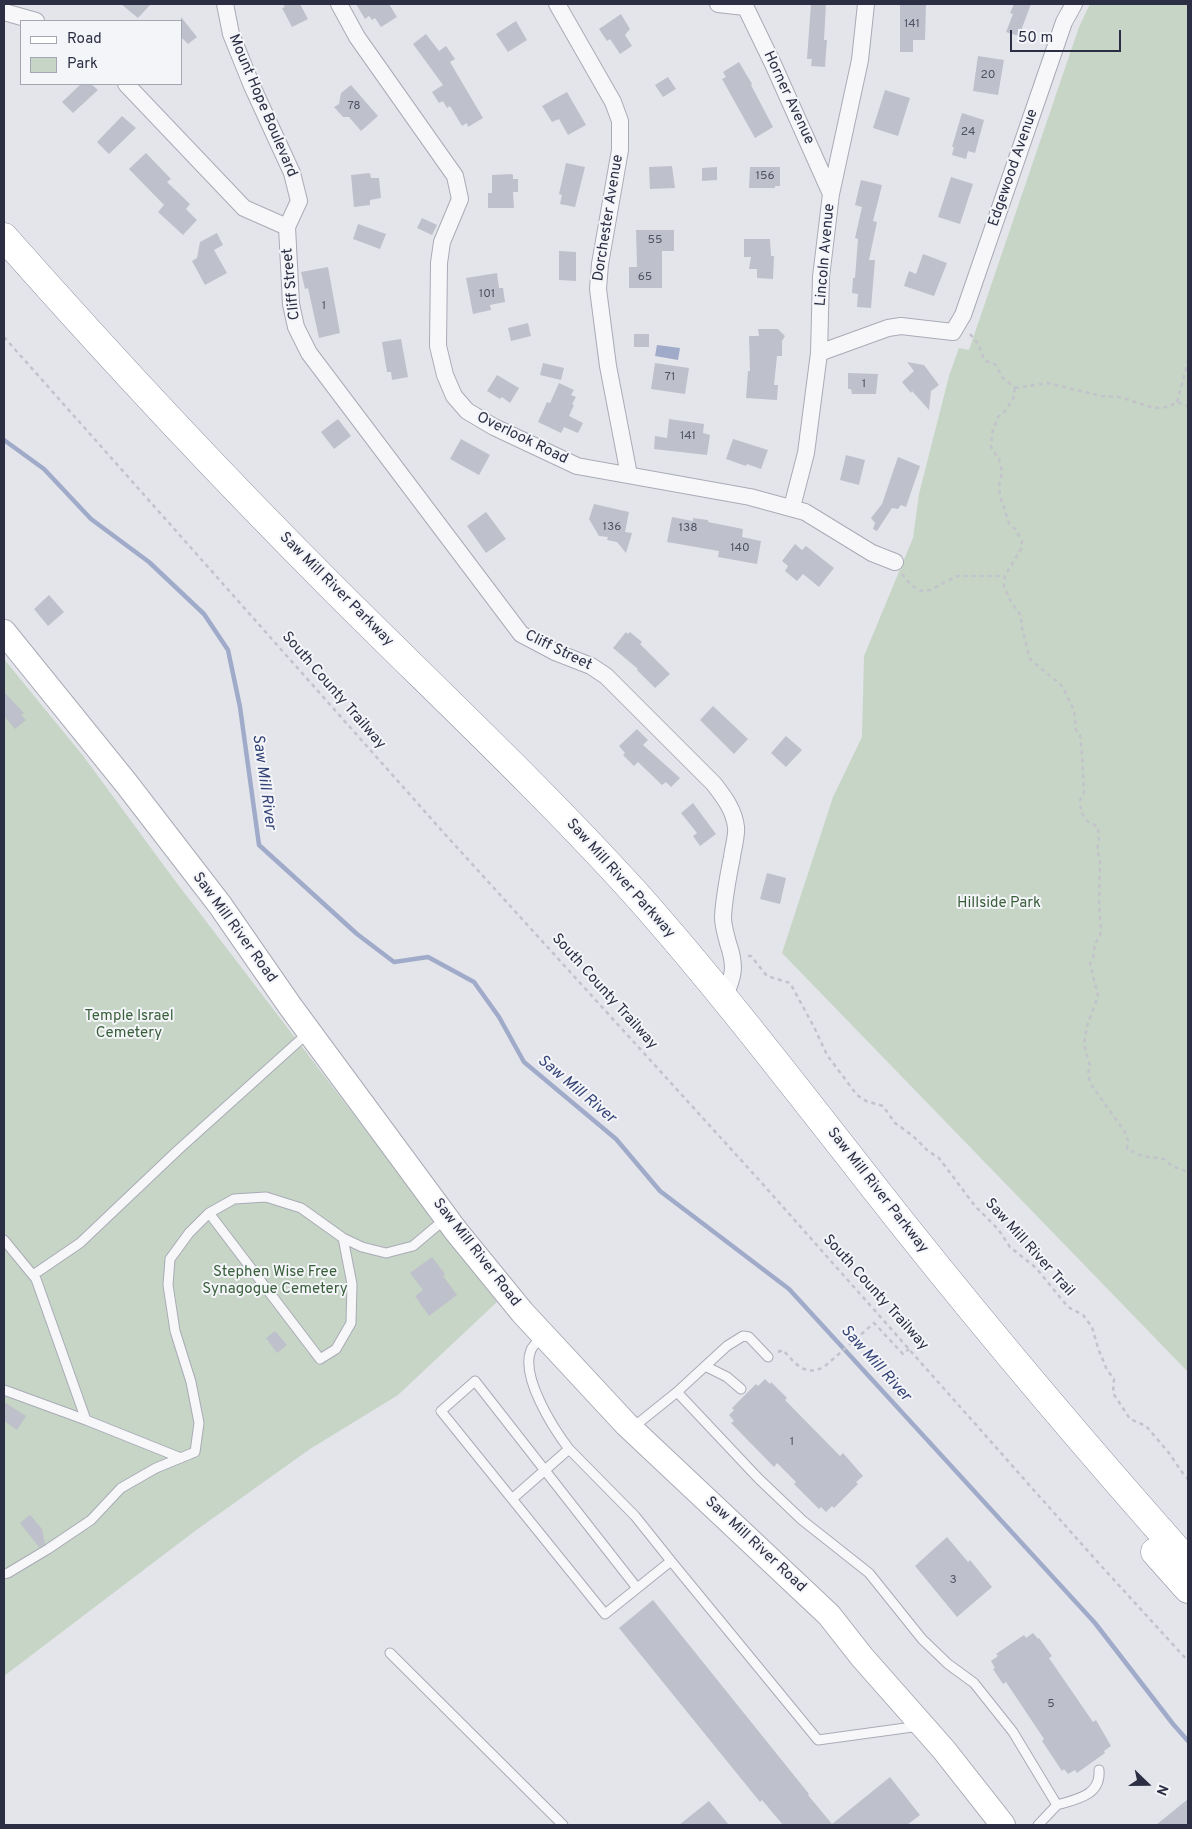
<!DOCTYPE html>
<style>
body{margin:0}
#map{position:relative;width:1192px;height:1829px;overflow:hidden;background:#e4e5eb;font-family:Overpass,sans-serif}
canvas{display:block}
.frame{position:absolute;inset:0;border:5px solid #2c2f44;pointer-events:none}
.legend{position:absolute;left:20px;top:20px;width:162px;height:65px;box-sizing:border-box;background:#f4f5f9;border:1px solid #a4a6b1;margin:0;padding:6px 9px;list-style:none;font-size:15px;color:#2c2f44}
.legend li{display:flex;align-items:center;gap:10px;height:25px}
.legend b{width:25px;border:1px solid #a4a6b1}
.north{position:absolute;left:1122px;top:1759px;width:50px;height:50px;-webkit-text-stroke:4px #f4f5f9;paint-order:stroke;rotate:112deg;font-size:14px;font-weight:700;line-height:20px;text-align:center;color:#2c2f44}
.north::after{content:'';display:block;margin:auto;width:18px;height:22px;background:#2c2f44;clip-path:polygon(50% 0,100% 100%,50% 72%,0 100%)}
.scale{position:absolute;left:1010px;top:30px;width:111px;height:22px;box-sizing:border-box;border:2px solid #2c2f44;border-top:0;padding-left:6px;font-size:15px;line-height:18px;white-space:nowrap;color:#2c2f44;-webkit-text-stroke:4px #f4f5f9;paint-order:stroke}
</style>
<div id="map">
<canvas width="1192" height="1829"></canvas>
<div class="frame"></div>
<ul class="legend">
<li><b style="height:6px;background:#fff"></b>Road</li>
<li><b style="height:14px;background:#c6d5c5"></b>Park</li>
</ul>
<div class="north">N</div>
<div class="scale">50 m</div>
</div>
<script>
const ctx = document.querySelector('canvas').getContext('2d');
ctx.lineJoin = 'round';
function fillPath(path, color) {
  ctx.fillStyle = color;
  ctx.fill(path, 'evenodd');
}
function stroke(path, color, width, dash) {
  ctx.strokeStyle = color;
  ctx.lineWidth = width;
  ctx.lineCap = dash ? 'butt' : 'round';
  ctx.setLineDash(dash || []);
  ctx.stroke(path);
}
function drawText(font, color, halo, rows, align = 'center') {
  ctx.font = font + ' Overpass,sans-serif';
  ctx.lineWidth = 4;
  ctx.setLineDash([]);
  ctx.textBaseline = 'middle';
  ctx.strokeStyle = halo;
  ctx.fillStyle = color;
  for (const [text, x, y, turn = 0] of rows) {
    ctx.save();
    ctx.translate(x, y);
    ctx.rotate((+turn || 0) * Math.PI / 180);
    ctx.textAlign = isNaN(turn) ? turn : align;
    if (halo) ctx.strokeText(text, 0, 0);
    ctx.fillText(text, 0, 0);
    ctx.restore();
  }
}
const green = new Path2D(`
 M1090 4H1188V1372L782 953 833 797 862 737 864 656 913 538 919 494 949 376 959 348 969 350 1079 27Z
 M4 659 84 757 173 878 497 1302 398 1395 310 1449 195 1531 4 1676Z`);
const water = new Path2D(`
 M657 345 680 348 678 360 655 356Z`);
const stream = new Path2D(`
 M4 440 44 469 91 519 149 562 204 614 228 650 240 707 259 845 357 934 394 962 428 957 474 982 499 1017 524 1062 616 1139 660 1191 789 1289 1095 1623 1173 1724 1188 1741`);
const building = new Path2D(`
 M121 4H151L138 18Z
 M283 4H300L308 19 292 27 282 8 285 7Z
 M356 4H389L397 17 381 27 375 18 372 20 369 16 365 19Z
 M811 4H826L824 40H827L825 67 811 66 812 59H807Z
 M900 4H926L925 40H913V52H900Z
 M1014 4H1031L1019 36 1006 32 1013 14 1010 13Z
 M621 14 630 29 625 35 632 46 620 54 610 39 607 41 599 29Z
 M181 17 197 37 188 44 181 37Z
 M516 21 527 40 508 52 496 34Z
 M426 34 439 51 446 46 455 59 450 62 483 118 468 127 467 123 462 126 450 106 447 108 443 101 439 103 432 92 443 85 413 44Z
 M978 56 1004 60 998 95 973 91Z
 M739 62 752 84 751 85 773 127 755 138 722 79 726 77 723 72Z
 M668 77 676 89 663 97 655 85Z
 M81 84H91L98 90 73 113 62 102Z
 M351 85 378 116 361 131 349 117H343L334 107 339 104 341 93Z
 M885 90 910 98 898 136 873 128Z
 M567 92 586 125 568 135 559 119 552 122 542 106Z
 M962 113 984 120 975 153 968 151 966 159 952 155 954 147H952Z
 M122 116 136 128 109 154 97 142Z
 M146 153 171 179 167 182 190 204 186 209 197 220 183 235 158 212 164 205 129 169Z
 M566 163 585 167 575 207 560 204 562 195 559 194Z
 M672 166 675 188 650 189 649 167Z
 M717 167V180L702 181V168Z
 M750 167H780V186H775V188H749Z
 M370 173 371 178H379L381 198 370 200V205L354 207 351 175Z
 M511 174 513 175V179H518V192H513L514 208H488V193H492V175Z
 M951 177 973 184 960 224 938 217Z
 M861 180 882 185 873 221 877 222 869 260H875L871 308 857 307 858 294 852 293 853 278H855L858 239 855 238 862 207 855 205Z
 M422 218 437 225 432 235 417 228Z
 M358 224 386 234 380 249 353 239Z
 M636 230H674V251H662V288H629V267H637Z
 M217 233 223 245 214 250 227 273 205 285 192 261 197 258 200 242Z
 M744 239H770L771 256H774L773 279 757 278V269H749L751 257H744Z
 M559 251 576 252V281L559 280Z
 M923 254 947 263 934 296 904 286 909 271 916 274Z
 M328 267 340 333 319 338 308 288 305 289 301 272Z
 M497 273 499 288H503L505 302 490 305 491 310 473 314 466 278Z
 M528 323 531 336 511 341 508 328Z
 M758 329H778L785 336 782 341V356H777L774 385H778L777 400 746 398 748 371H750L749 336H759Z
 M634 334H649V347H634Z
 M401 339 408 377 392 380 391 372H387L382 342Z
 M907 362 924 365 939 385 931 391 929 410 912 391 911 393 902 382 914 371Z
 M543 363 564 368 561 380 540 375Z
 M655 363 689 368 685 394 651 389Z
 M848 373 878 374 876 394H852L851 389H848Z
 M497 375 519 388 510 403 502 397 500 399 487 391Z
 M559 383 574 390 571 395 576 397 572 404 574 405 569 416 583 423 578 433 564 427 561 433 538 422 547 402 550 403Z
 M338 419 351 436 334 449 321 432Z
 M669 419 704 424 703 433 710 435 707 455 654 449 655 436 667 438Z
 M461 439 490 455 479 475 450 459Z
 M733 439 768 450 761 469 747 464 746 466 726 459Z
 M846 455 865 460 859 485 840 480Z
 M898 457 920 466 906 507 901 505 898 509 892 508 877 531 873 529 875 523 871 518 882 504Z
 M594 504 629 512 625 532 632 533 626 553 617 542 607 540 608 537 599 536 589 519Z
 M486 512 506 539 486 553 467 526Z
 M672 517 693 521V518L708 520V522L743 529 742 537 761 541 757 564 718 557 719 551 667 542Z
 M795 544 802 550 806 546 834 568 819 587 803 574 797 581 785 571 788 566 782 561Z
 M49 595 64 612 48 626 34 609Z
 M626 632 628 634 630 632 642 642 640 644 670 674 655 688 637 670 638 669 613 648Z
 M4 692 24 713 21 715 26 720 15 729 4 716Z
 M713 706 748 739 734 754 700 720Z
 M637 729 648 740 643 745 680 778 671 787 666 782 662 785 638 762 634 766 623 755 625 753 619 746Z
 M786 736 802 750 786 767 771 753Z
 M693 803 716 834 700 846 693 836 697 833 681 813Z
 M767 873 786 878 780 904 760 899Z
 M432 1257 445 1274 443 1276 457 1295 429 1316 415 1296 423 1290 410 1273Z
 M275 1331 287 1345 277 1353 266 1338Z
 M765 1379 770 1384 771 1382 787 1398 785 1400 840 1456 843 1453 863 1476 856 1482 858 1484 834 1508 832 1506 826 1512 821 1507 819 1509 794 1484 796 1482 777 1463 774 1467 731 1423 734 1421 729 1415 734 1410 732 1408 756 1384 758 1386Z
 M4 1402 26 1416 17 1430 4 1421Z
 M30 1515 42 1529 45 1544 39 1547 20 1523Z
 M947 1537 968 1562 970 1560 992 1587 957 1617 915 1566Z
 M653 1600 809 1794 808 1795 832 1824 890 1777 920 1815 907 1825H783L762 1800 760 1802 619 1628Z
 M1033 1633 1038 1639 1039 1638 1052 1656 1049 1658 1093 1722 1096 1720 1111 1746 1104 1751 1105 1753 1077 1773 1075 1770 1068 1774 1064 1769 1062 1771 1042 1741 1044 1739 1006 1682 1003 1684 993 1669 995 1668 991 1661 998 1656 996 1654 1024 1635 1026 1638Z
 M1188 1799V1825H1156Z
 M709 1801 729 1825H679Z`);
const path = new Path2D(`
 M970 334 979 345 984 360 996 365 1002 377 1015 388
 M4 337 443 832 760 1181 1094 1558 1188 1661
 M1015 388 1013 399 1005 411 998 417 992 433 991 447 999 459 1002 472 999 486 1000 496 1009 523 1016 530 1022 541 1021 549 1005 576 1004 587 1010 600 1021 616 1022 628 1030 659 1062 686 1074 710 1076 730 1080 735 1082 753 1084 793 1080 800 1081 812 1087 821 1098 827 1099 840 1097 850 1100 860 1099 904 1101 928 1100 937 1095 943 1093 958 1090 964 1098 996 1087 1026 1084 1044 1090 1066 1088 1073 1090 1083 1125 1132 1128 1140 1127 1149 1142 1156 1164 1159 1172 1166 1188 1172
 M1015 388 1047 383 1102 396 1120 397 1154 408 1168 407 1177 402 1188 406
 M1177 402 1188 361
 M902 574 911 585 921 591 930 590 957 576H1005
 M748 956H751L767 976 790 983 814 1027 827 1055 857 1095 866 1101 883 1106 895 1123 913 1136 928 1151 939 1158 975 1206 998 1229 1010 1247 1036 1268 1068 1307 1083 1315 1092 1327 1098 1348 1107 1370 1114 1379 1113 1393 1130 1419 1146 1426 1169 1453 1184 1475 1188 1479
 M778 1352 783 1350C795 1363 804 1377 824 1367L874 1323 903 1354 909 1349`);
const service = new Path2D(`
 M209 1213 320 1359 336 1349 351 1323 352 1284 343 1238
 M4 1240 36 1279 86 1420
 M33 1275 80 1243 178 1150 309 1032
 M705 1366 727 1377 741 1389
 M4 1390 86 1420 181 1458
 M677 1392 727 1346 743 1336 749 1337 768 1357
 M631 1429 677 1392 758 1478 802 1520 869 1573 922 1639 948 1664 974 1683 1013 1732 1057 1805 1038 1825
 M569 1449 635 1516 671 1561
 M512 1499 569 1449C553 1428 520 1376 531 1350 533 1345 540 1339 544 1335
 M4 1574 8 1573 48 1549 91 1520 121 1488 156 1468 195 1452 199 1423 191 1382 175 1331 168 1285 170 1259 189 1233 209 1213 234 1199 266 1197 301 1208 343 1238 362 1247 386 1253 413 1246 445 1219
 M637 1588 475 1381 441 1411 605 1614 671 1561 818 1740 920 1726
 M390 1653 563 1825
 M1057 1805C1078 1799 1101 1795 1099 1770`);
const minor = new Path2D(`
 M339 4 357 37 455 176 460 199 442 242 439 263 438 346 445 375 454 396 467 411 494 427 577 466 750 497 805 512 872 553 895 562
 M557 4 613 102 620 121V150L600 264 598 289 608 366 629 475
 M718 4 745 7
 M744 4 773 64 831 194
 M4 12 36 21
 M126 84 244 208 287 227 299 201 292 173 252 86 231 34 225 4
 M287 227 291 304 296 327 309 353 521 634 555 652 591 666 606 676 714 784C724 797 734 810 736 827 737 836 733 848 732 857 728 877 724 897 723 917 723 926 726 935 728 943 736 966 734 976 724 998
 M819 353 888 328 901 326 953 332 963 315 1064 22 1074 4
 M792 507 806 453 819 353 821 277 831 194 860 60 866 4`);
const secondary = new Path2D(`
 M4 632 126 783 220 905 290 1006 456 1231 522 1312 626 1424 829 1615 862 1657 944 1750 1003 1825`);
const trunk = new Path2D(`
 M4 237C111 358 220 475 334 589 435 690 540 788 636 894 731 1001 817 1116 906 1228 997 1342 1091 1453 1188 1562
 M1155 1552 1188 1589`);
const numberNames = [
 ["141",912,25],
 ["20",988,76],
 ["78",354,107],
 ["24",968,133],
 ["156",765,177],
 ["55",655,241],
 ["65",645,278],
 ["101",487,295],
 ["1",324,307],
 ["71",670,378],
 ["1",864,385],
 ["141",688,437],
 ["136",612,528],
 ["138",688,529],
 ["140",740,549],
 ["1",792,1443],
 ["3",953,1581],
 ["5",1051,1705]
];
const streetNames = [
 ["Horner Avenue",788,98,65],
 ["Mount Hope Boulevard",262,106,67],
 ["Edgewood Avenue",1014,168,-71],
 ["Dorchester Avenue",609,218,-81],
 ["Lincoln Avenue",826,255,-85],
 ["Cliff Street",292,284,-96],
 ["Overlook Road",522,439,26],
 ["Saw Mill River Parkway",336,590,45],
 ["Cliff Street",558,651,26],
 ["South County Trailway",333,691,49],
 ["Saw Mill River Parkway",620,879,48],
 ["Saw Mill River Road",234,928,54],
 ["South County Trailway",604,992,48],
 ["Saw Mill River Parkway",877,1191,52],
 ["Saw Mill River Trail",1029,1248,48],
 ["Saw Mill River Road",476,1253,52],
 ["South County Trailway",875,1293,48],
 ["Saw Mill River Road",755,1545,43]
];
const parkNames = [
 ["Hillside Park",999,904],
 ["Temple Israel",129,1017],
 ["Cemetery",129,1034],
 ["Stephen Wise Free",275,1273],
 ["Synagogue Cemetery",275,1290]
];
const waterNames = [
 ["Saw Mill River",263,782,82],
 ["Saw Mill River",576,1090,40],
 ["Saw Mill River",875,1364,48]
];
fillPath(green, '#c6d5c5');
fillPath(water, '#a0abca');
stroke(stream, '#a0abca', 4.5);
fillPath(building, '#bec0cb');
stroke(service, '#a9abb6', 11);
stroke(minor, '#a9abb6', 18);
stroke(secondary, '#a9abb6', 26);
stroke(trunk, '#8b8fa2', 29);
stroke(path, '#c2c3cb', 2.5, [4, 4]);
stroke(service, '#f7f7fa', 9);
stroke(minor, '#f7f7fa', 16);
stroke(secondary, '#fff', 24);
stroke(trunk, '#fff', 28);
drawText('12px', '#505366', null, numberNames);
drawText('15px', '#2c2f44', '#f4f5f9', streetNames);
drawText('15px', '#395f3a', '#f4f5f9', parkNames);
drawText('italic 16px', '#364577', '#f4f5f9', waterNames);
</script>
